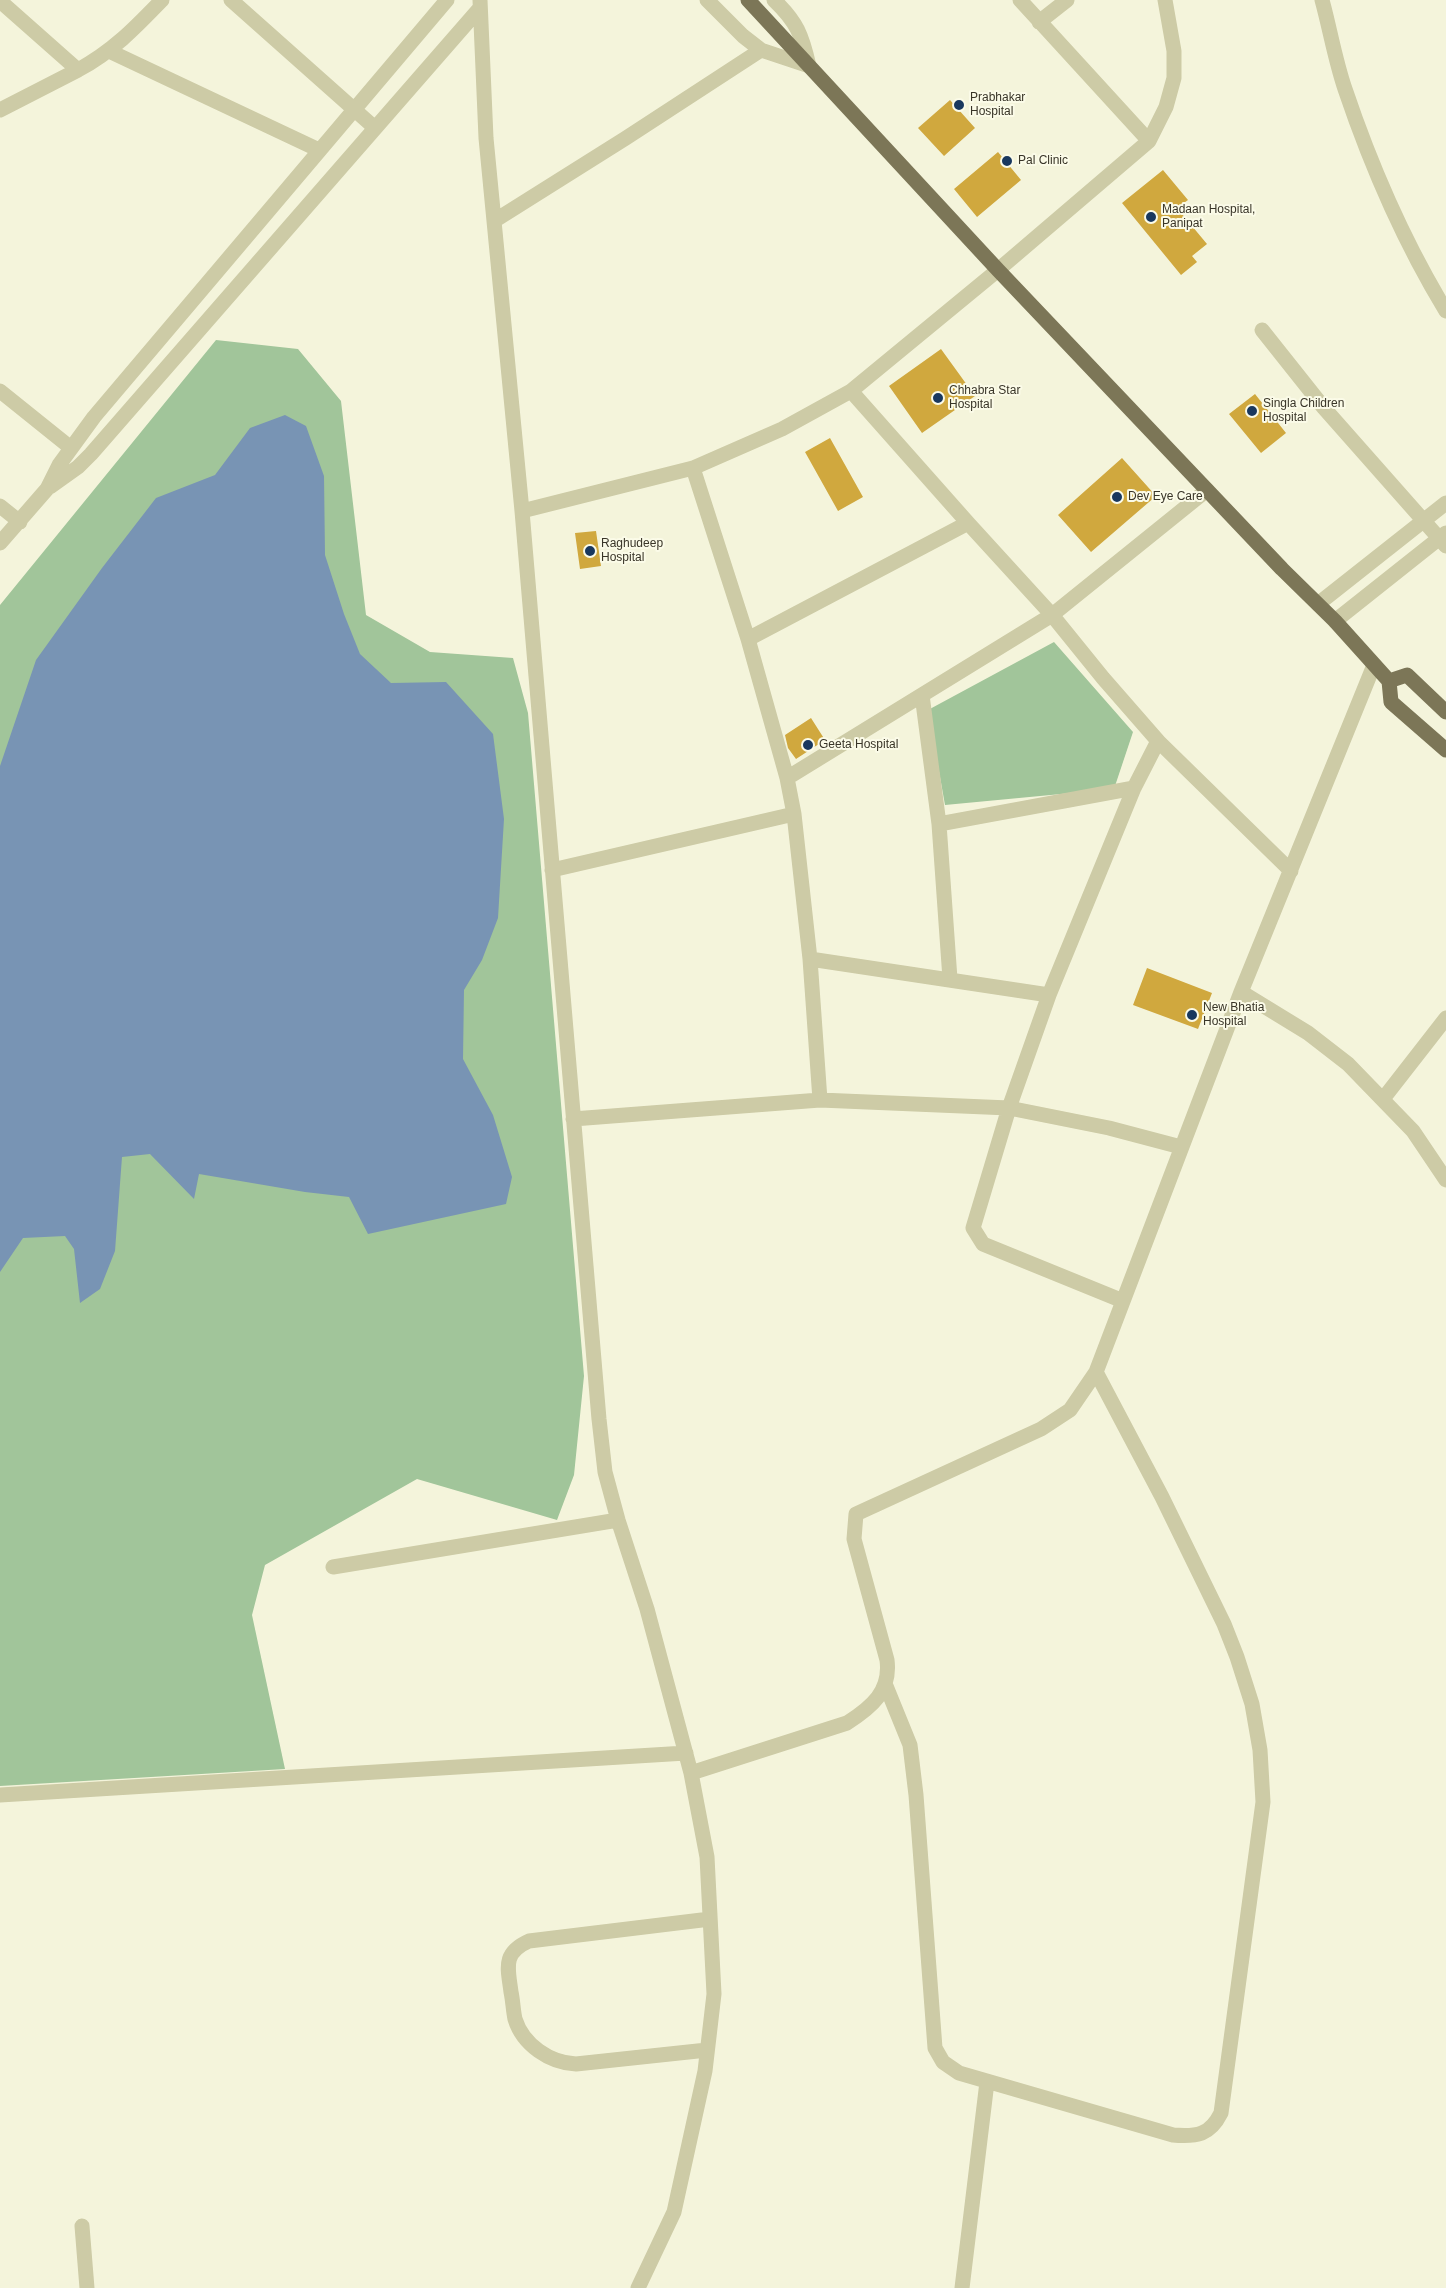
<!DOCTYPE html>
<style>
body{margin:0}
canvas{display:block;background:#f4f4db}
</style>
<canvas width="1446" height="2288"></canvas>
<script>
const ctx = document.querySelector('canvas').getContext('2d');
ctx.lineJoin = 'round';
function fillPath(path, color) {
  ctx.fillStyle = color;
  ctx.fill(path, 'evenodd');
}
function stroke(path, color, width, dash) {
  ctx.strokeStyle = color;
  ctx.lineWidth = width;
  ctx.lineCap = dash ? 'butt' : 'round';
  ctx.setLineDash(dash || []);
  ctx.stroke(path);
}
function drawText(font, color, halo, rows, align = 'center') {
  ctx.font = font + ' Helvetica,sans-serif';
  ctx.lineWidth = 4;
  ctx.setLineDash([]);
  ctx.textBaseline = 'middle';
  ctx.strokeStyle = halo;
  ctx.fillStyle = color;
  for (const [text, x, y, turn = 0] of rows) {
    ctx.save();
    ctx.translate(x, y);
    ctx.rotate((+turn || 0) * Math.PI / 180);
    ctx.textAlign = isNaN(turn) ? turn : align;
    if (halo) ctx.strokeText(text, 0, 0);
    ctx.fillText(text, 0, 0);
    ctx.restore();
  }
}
const green = new Path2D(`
 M216 340 298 349 341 401 366 615 430 652 513 658 528 713 584 1376 574 1475 557 1520 417 1479 265 1565 252 1615 285 1769 0 1786V605Z
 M1054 642 1133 732 1114 789 945 805 928 710Z`);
const water = new Path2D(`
 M285 415 306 426 324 476 325 555 344 614 360 654 391 683 446 682 493 734 504 819 498 918 482 960 464 990 463 1059 493 1115 512 1177 506 1204 368 1234 349 1197 305 1192 199 1174 194 1199 150 1154 122 1157 115 1251 100 1289 80 1303 74 1249 65 1236 23 1238 0 1272V766L36 660 102 568 156 498 215 475 250 428Z`);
const building = new Path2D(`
 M950 100 975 128 944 156 918 128Z
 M998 152 1021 180 977 217 954 189Z
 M1163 170 1188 200 1177 208 1207 244 1192 256 1197 262 1181 275 1122 203Z
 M941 349 975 396 922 433 889 386Z
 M1255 394 1286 433 1261 453 1229 414Z
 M830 438 863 497 838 511 805 452Z
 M1122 458 1156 496 1091 552 1058 515Z
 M596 531 601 566 580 569 575 533Z
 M811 718 825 740 796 759 788 748 785 735Z
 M1147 968 1212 993 1198 1029 1133 1005Z`);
const minor = new Path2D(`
 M231 0 375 128
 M480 0 486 138 522 511 599 1419 605 1472 618 1520 647 1609 691 1773 707 1857 714 1994 705 2071 674 2212 638 2288
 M707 0 743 36 761 50 809 66C802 35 797 22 774 0
 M1020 0 1149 141
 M1322 0C1330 29 1335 60 1345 89 1371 166 1404 242 1446 311
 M0 1 78 70C113 51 135 28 162 0
 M1039 22 1067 0
 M109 51 319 150
 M0 110 78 70
 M494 221 626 138 761 50
 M1262 330 1324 408 1446 546
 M0 391 71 448
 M851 391 968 523 1052 615 1103 678 1158 741 1291 871
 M693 468 748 639 787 778 794 814 810 959 820 1100
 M50 487 78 467 91 454 480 8
 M0 506 20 522
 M522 511 693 468 782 429 851 391 998 270 1149 141 1166 107 1174 78V51L1165 0
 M0 543 47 489 59 465 94 417 447 0
 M1318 604 1446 503
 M1335 621 1446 533
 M748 639 968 523
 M922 695 939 824 950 979
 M787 778 1052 615 1207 490
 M939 824 1134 788
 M552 870 794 814
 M810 959 1049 995
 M1241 992 1308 1033 1348 1064 1413 1131 1446 1180
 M1383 1099 1446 1018
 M573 1119 820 1100 1009 1108 1109 1128 1181 1147
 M1123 1301 983 1244 973 1228 1009 1108 1049 995 1134 788 1158 741
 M333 1567 618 1520
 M886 1686 910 1745 916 1795 935 2048 943 2062 959 2073 1173 2135C1197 2137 1210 2135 1221 2113L1263 1802 1260 1750 1252 1704 1237 1657 1224 1624 1162 1497 1096 1372
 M691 1773 847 1723C872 1707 891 1691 887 1660L854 1539 856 1514 1041 1429 1070 1410 1096 1372 1241 992 1374 665
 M0 1795 686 1753
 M707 2050 576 2064C550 2063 523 2045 515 2019 513 2010 513 2001 511 1992 508 1968 502 1953 529 1941L710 1919
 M82 2226 87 2288
 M962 2288 987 2082`);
const major = new Path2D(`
 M748 0 998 270 1282 569 1335 621 1389 681 1391 702 1446 750
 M1389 681 1407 675 1446 712`);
const markers = [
 [959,105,6,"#19385e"],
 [1007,161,6,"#19385e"],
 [1151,217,6,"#19385e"],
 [938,398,6,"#19385e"],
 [1252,411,6,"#19385e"],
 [1117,497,6,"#19385e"],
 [590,551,6,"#19385e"],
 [808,745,6,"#19385e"],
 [1192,1015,6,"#19385e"]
];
const poiNames = [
 ["Prabhakar",970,98],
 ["Hospital",970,112],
 ["Pal Clinic",1018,161],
 ["Madaan Hospital,",1162,210],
 ["Panipat",1162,224],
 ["Chhabra Star",949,391],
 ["Hospital",949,405],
 ["Singla Children",1263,404],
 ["Hospital",1263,418],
 ["Dev Eye Care",1128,497],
 ["Raghudeep",601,544],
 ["Hospital",601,558],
 ["Geeta Hospital",819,745],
 ["New Bhatia",1203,1008],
 ["Hospital",1203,1022]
];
fillPath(green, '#a1c59a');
fillPath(water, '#7894b4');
fillPath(building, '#d0a83e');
stroke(minor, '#cdcba6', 15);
stroke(major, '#7c7657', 15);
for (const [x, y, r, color] of markers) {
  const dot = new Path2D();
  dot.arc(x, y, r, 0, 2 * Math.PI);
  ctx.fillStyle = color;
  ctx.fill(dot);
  stroke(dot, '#fbfbe8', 2);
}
drawText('12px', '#393528', '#fbfbe8', poiNames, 'left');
</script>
